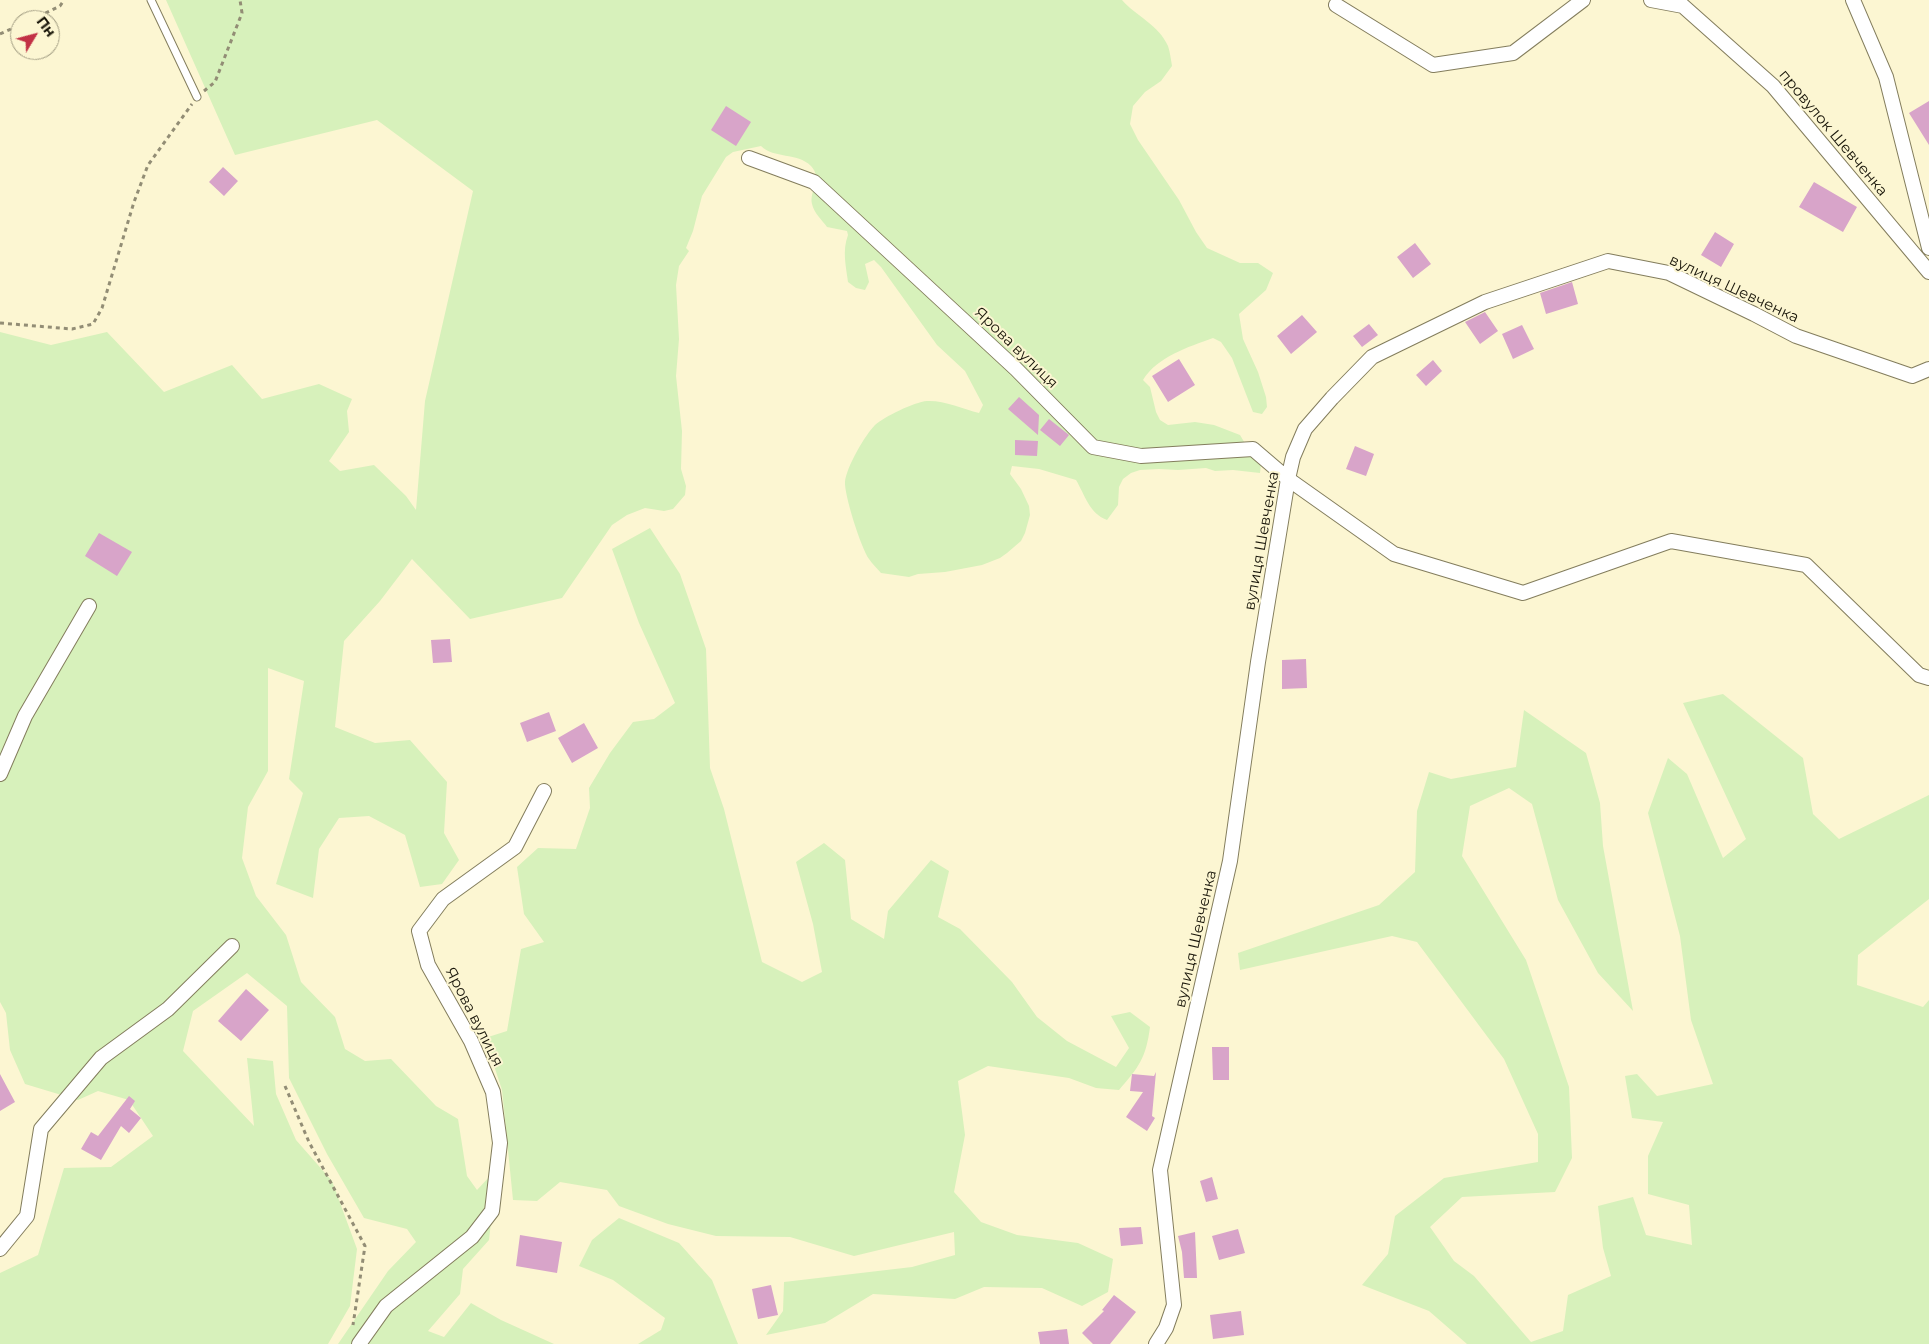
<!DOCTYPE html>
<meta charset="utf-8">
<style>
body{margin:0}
#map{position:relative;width:1929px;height:1344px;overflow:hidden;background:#fcf6d2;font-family:Montserrat,sans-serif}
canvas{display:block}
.north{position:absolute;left:10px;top:10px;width:50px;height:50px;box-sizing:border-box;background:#fcf6d2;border:1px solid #a19c82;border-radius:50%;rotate:53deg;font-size:14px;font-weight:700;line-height:20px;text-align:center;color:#181509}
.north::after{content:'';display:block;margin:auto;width:18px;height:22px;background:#c23146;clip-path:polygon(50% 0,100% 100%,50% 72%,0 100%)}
</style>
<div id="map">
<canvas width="1929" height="1344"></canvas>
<div class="north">Пн</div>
</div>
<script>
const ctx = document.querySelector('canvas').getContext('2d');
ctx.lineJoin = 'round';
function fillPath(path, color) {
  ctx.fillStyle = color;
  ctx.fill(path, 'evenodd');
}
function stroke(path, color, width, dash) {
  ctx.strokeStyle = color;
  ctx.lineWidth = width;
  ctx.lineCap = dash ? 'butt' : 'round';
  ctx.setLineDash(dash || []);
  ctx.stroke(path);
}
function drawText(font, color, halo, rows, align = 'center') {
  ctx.font = font + ' Montserrat,sans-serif';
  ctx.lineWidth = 4;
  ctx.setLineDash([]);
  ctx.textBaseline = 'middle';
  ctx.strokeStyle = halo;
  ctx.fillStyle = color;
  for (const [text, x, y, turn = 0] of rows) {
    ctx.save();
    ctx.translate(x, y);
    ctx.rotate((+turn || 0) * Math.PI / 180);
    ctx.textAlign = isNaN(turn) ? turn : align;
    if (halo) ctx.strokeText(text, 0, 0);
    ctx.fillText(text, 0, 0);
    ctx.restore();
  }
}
const green = new Path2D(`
 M166 0H1122C1136 16 1159 25 1168 46 1170 52 1171 60 1172 66L1161 81 1145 92 1133 106 1130 124 1138 140 1179 200 1196 232 1207 248 1240 263H1258L1273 273 1266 290 1239 314 1243 339 1258 372 1266 397 1267 407 1262 414 1253 412 1232 358 1221 342 1213 338C1188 347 1157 357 1143 380L1150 387 1156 412 1160 420 1168 425 1195 422 1214 425 1240 435 1249 450 1261 464 1260 473 1233 470 1215 471 1206 468 1178 470 1159 469 1140 470 1131 473 1123 479 1119 487 1118 505 1107 520C1089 513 1085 495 1076 480L1039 469 1012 466 1010 474 1021 489 1029 506 1030 515 1025 533 1021 541 1007 553 1000 558 982 565 945 572 918 574 909 577 881 573C877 568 872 564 869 559 861 548 844 494 845 482 846 468 865 435 875 425 884 417 914 402 927 401 943 400 963 409 979 413L983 405 965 371 937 345 881 267 874 260 865 264 869 282 865 290 856 288 848 282C846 266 842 251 848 235L847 231 827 227C822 220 814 213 812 204 809 191 823 179 811 166 797 152 774 159 761 146L733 152 726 157 702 196 693 231 686 248 689 251 679 266 676 285 679 339 676 376 682 431 681 469 686 486 685 495 673 509 664 511 645 508 627 515 612 525 562 598 470 619 412 559 380 601 344 641 335 727 375 743 410 740 447 782 444 833 459 860 442 884 420 887 405 835 369 816 339 818 319 849 313 898 276 884 303 793 289 779 304 681 268 668V771L248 807 242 858 256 896 286 935 301 982 335 1017 345 1049 365 1061 391 1059 436 1106 458 1119 467 1176 477 1190 491 1175 493 1204 489 1240 463 1269 460 1294 428 1331 444 1337 471 1303 501 1320 554 1344H338L388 1271 416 1242 407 1229 364 1218 327 1154 289 1078 287 1006 247 973 193 1011 183 1051 254 1126 247 1058 273 1061 276 1094 296 1140 332 1181 357 1249 350 1306 328 1344H0V1273L38 1255 64 1168 111 1167 153 1136 129 1100 98 1091 78 1100 25 1084 10 1050 6 1013 0 1002V332L51 345 107 332 164 392 232 365 262 399 319 384 352 399 347 411 349 432 329 461 340 471 374 465 406 496 416 510 425 401 473 191 377 120 235 155Z
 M650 528 680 574 706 649 710 768 724 809 762 962 802 982 822 972 813 924 796 862 824 843 845 860 851 919 884 939 888 911 931 860 949 871 938 917 960 929 1012 982 1037 1017 1067 1041 1116 1067 1129 1048 1111 1016 1130 1012 1150 1027C1146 1058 1139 1067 1119 1090L1096 1088 1069 1078 988 1066 958 1081 965 1135 954 1192 981 1222 1017 1235 1078 1243 1113 1259 1108 1292 1082 1306 1042 1288 984 1287 955 1299 873 1294 825 1323 766 1335 783 1311 784 1282 912 1267 955 1255 954 1232 854 1256 790 1237 716 1236 668 1224 619 1206 607 1190 560 1182 537 1201 513 1200 502 1090 485 1038 507 1031 521 949 544 942 524 914 517 867 538 848 576 849 590 808 589 788 610 753 633 722 654 719 675 703 639 623 612 549Z
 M1723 694 1803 758 1813 814 1839 839 1929 795V899L1858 955 1857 985 1923 1007 1929 1000V1344H1467L1429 1311 1362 1285 1388 1254 1395 1216 1444 1178 1538 1162V1134L1504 1059 1417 942 1392 936 1240 970 1238 953 1379 905 1415 872 1417 811 1429 772 1451 779 1516 767 1524 710 1586 753 1600 803 1603 846 1633 1011 1598 973 1558 900 1532 804 1509 788 1470 806 1462 856 1526 960 1569 1087 1572 1158 1555 1192 1462 1197 1430 1227 1454 1261 1474 1276 1531 1342 1563 1331 1568 1295 1611 1276 1603 1248 1598 1206 1633 1197 1646 1235 1692 1245 1689 1205 1648 1194V1156L1663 1122 1632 1118 1625 1076 1637 1074 1657 1096 1713 1084 1691 1020 1680 936 1648 813 1668 758 1687 774 1723 858 1746 839 1683 703Z
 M619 1218 679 1243 712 1280 738 1344H638L661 1330 665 1318 613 1280 579 1266 592 1240Z`);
const building = new Path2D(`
 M1929 101V145L1909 113Z
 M726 106 751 122 736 146 711 130Z
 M223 167 238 181 224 196 209 182Z
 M1814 182 1857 207 1843 232 1799 207Z
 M1715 232 1734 244 1721 267 1701 255Z
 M1415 243 1431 264 1413 278 1397 257Z
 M1572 282 1578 304 1546 314 1540 293Z
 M1485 312 1498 331 1480 344 1465 322Z
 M1302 315 1317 332 1291 354 1277 336Z
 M1369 324 1378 335 1362 347 1353 336Z
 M1522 325 1534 349 1513 359 1502 334Z
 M1179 359 1195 385 1168 402 1152 376Z
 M1433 360 1442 371 1426 386 1416 375Z
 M1019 397 1039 415 1038 435 1008 409Z
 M1049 419 1069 435 1060 446 1040 430Z
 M1015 440 1038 441 1037 456 1015 455Z
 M1355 446 1374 454 1366 476 1346 469Z
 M99 533 132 552 117 576 85 556Z
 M450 639 452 662 433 663 431 640Z
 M1306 659 1307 688 1282 689V660Z
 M549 712 556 731 527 742 520 723Z
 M584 723 598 748 572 763 558 738Z
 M246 989 269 1010 241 1041 218 1021Z
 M1212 1047H1229V1080H1213Z
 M1156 1072 1152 1116 1155 1118 1147 1131 1126 1117 1143 1092 1130 1091 1132 1074 1154 1076Z
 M0 1074 15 1102 0 1111Z
 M129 1096 135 1101 130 1109 141 1118 129 1133 121 1126 101 1160 81 1149 91 1132 98 1136Z
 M1212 1177 1218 1199 1206 1202 1200 1181Z
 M1141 1227 1143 1244 1121 1246 1119 1228Z
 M1238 1229 1245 1253 1219 1260 1212 1236Z
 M1195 1232 1197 1278H1184L1182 1252 1178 1236Z
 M520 1235 562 1242 557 1273 516 1266Z
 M771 1285 778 1315 758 1319 752 1289Z
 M1114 1295 1136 1312 1110 1344H1093L1082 1333 1104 1311 1102 1310Z
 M1241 1311 1244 1335 1213 1339 1210 1315Z
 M1067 1329 1069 1344H1040L1038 1332Z`);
const path = new Path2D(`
 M31 20 60 6 64 0
 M0 34 20 25
 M204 91 215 82 242 13 240 0
 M0 323 72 329 93 324 102 308 134 202 148 165 192 104
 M285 1086 309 1142 365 1246 353 1325`);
const lane = new Path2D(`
 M151 0 197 97`);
const street = new Path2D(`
 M1651 0 1683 6 1773 86 1929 272
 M1853 0 1886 77 1929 248
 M1336 5 1433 65 1513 53 1583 0
 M749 158 814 182 1016 369 1093 447 1141 456 1253 449 1288 479 1394 554 1523 593 1671 541 1806 565 1919 675 1929 678
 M0 774 25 716 89 606
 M0 1249 27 1216 41 1129 101 1058 168 1009 232 946
 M359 1344 386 1306 472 1237 492 1211 500 1143 493 1092 471 1041 428 965 419 931 443 899 515 847 544 791
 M1156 1344 1166 1328 1174 1305 1160 1170 1230 861 1258 662 1288 479 1293 457 1305 429 1332 398 1372 357 1485 302 1608 261 1669 273 1754 314 1796 336 1912 376 1929 369`);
const streetNames = [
 ["провулок Шевченка",1833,133,50],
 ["вулиця Шевченка",1734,289,25],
 ["Ярова вулиця",1016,348,44],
 ["вулиця Шевченка",1262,541,-80],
 ["вулиця Шевченка",1196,939,-77],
 ["Ярова вулиця",474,1017,63]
];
fillPath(green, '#d7f1bb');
fillPath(building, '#d8a4c9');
stroke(lane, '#837d5d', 9);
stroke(street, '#837d5d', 16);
stroke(path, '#928d75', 3, [4, 4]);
stroke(lane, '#fff', 7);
stroke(street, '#fff', 14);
drawText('15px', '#181509', '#fcf6d2', streetNames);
</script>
